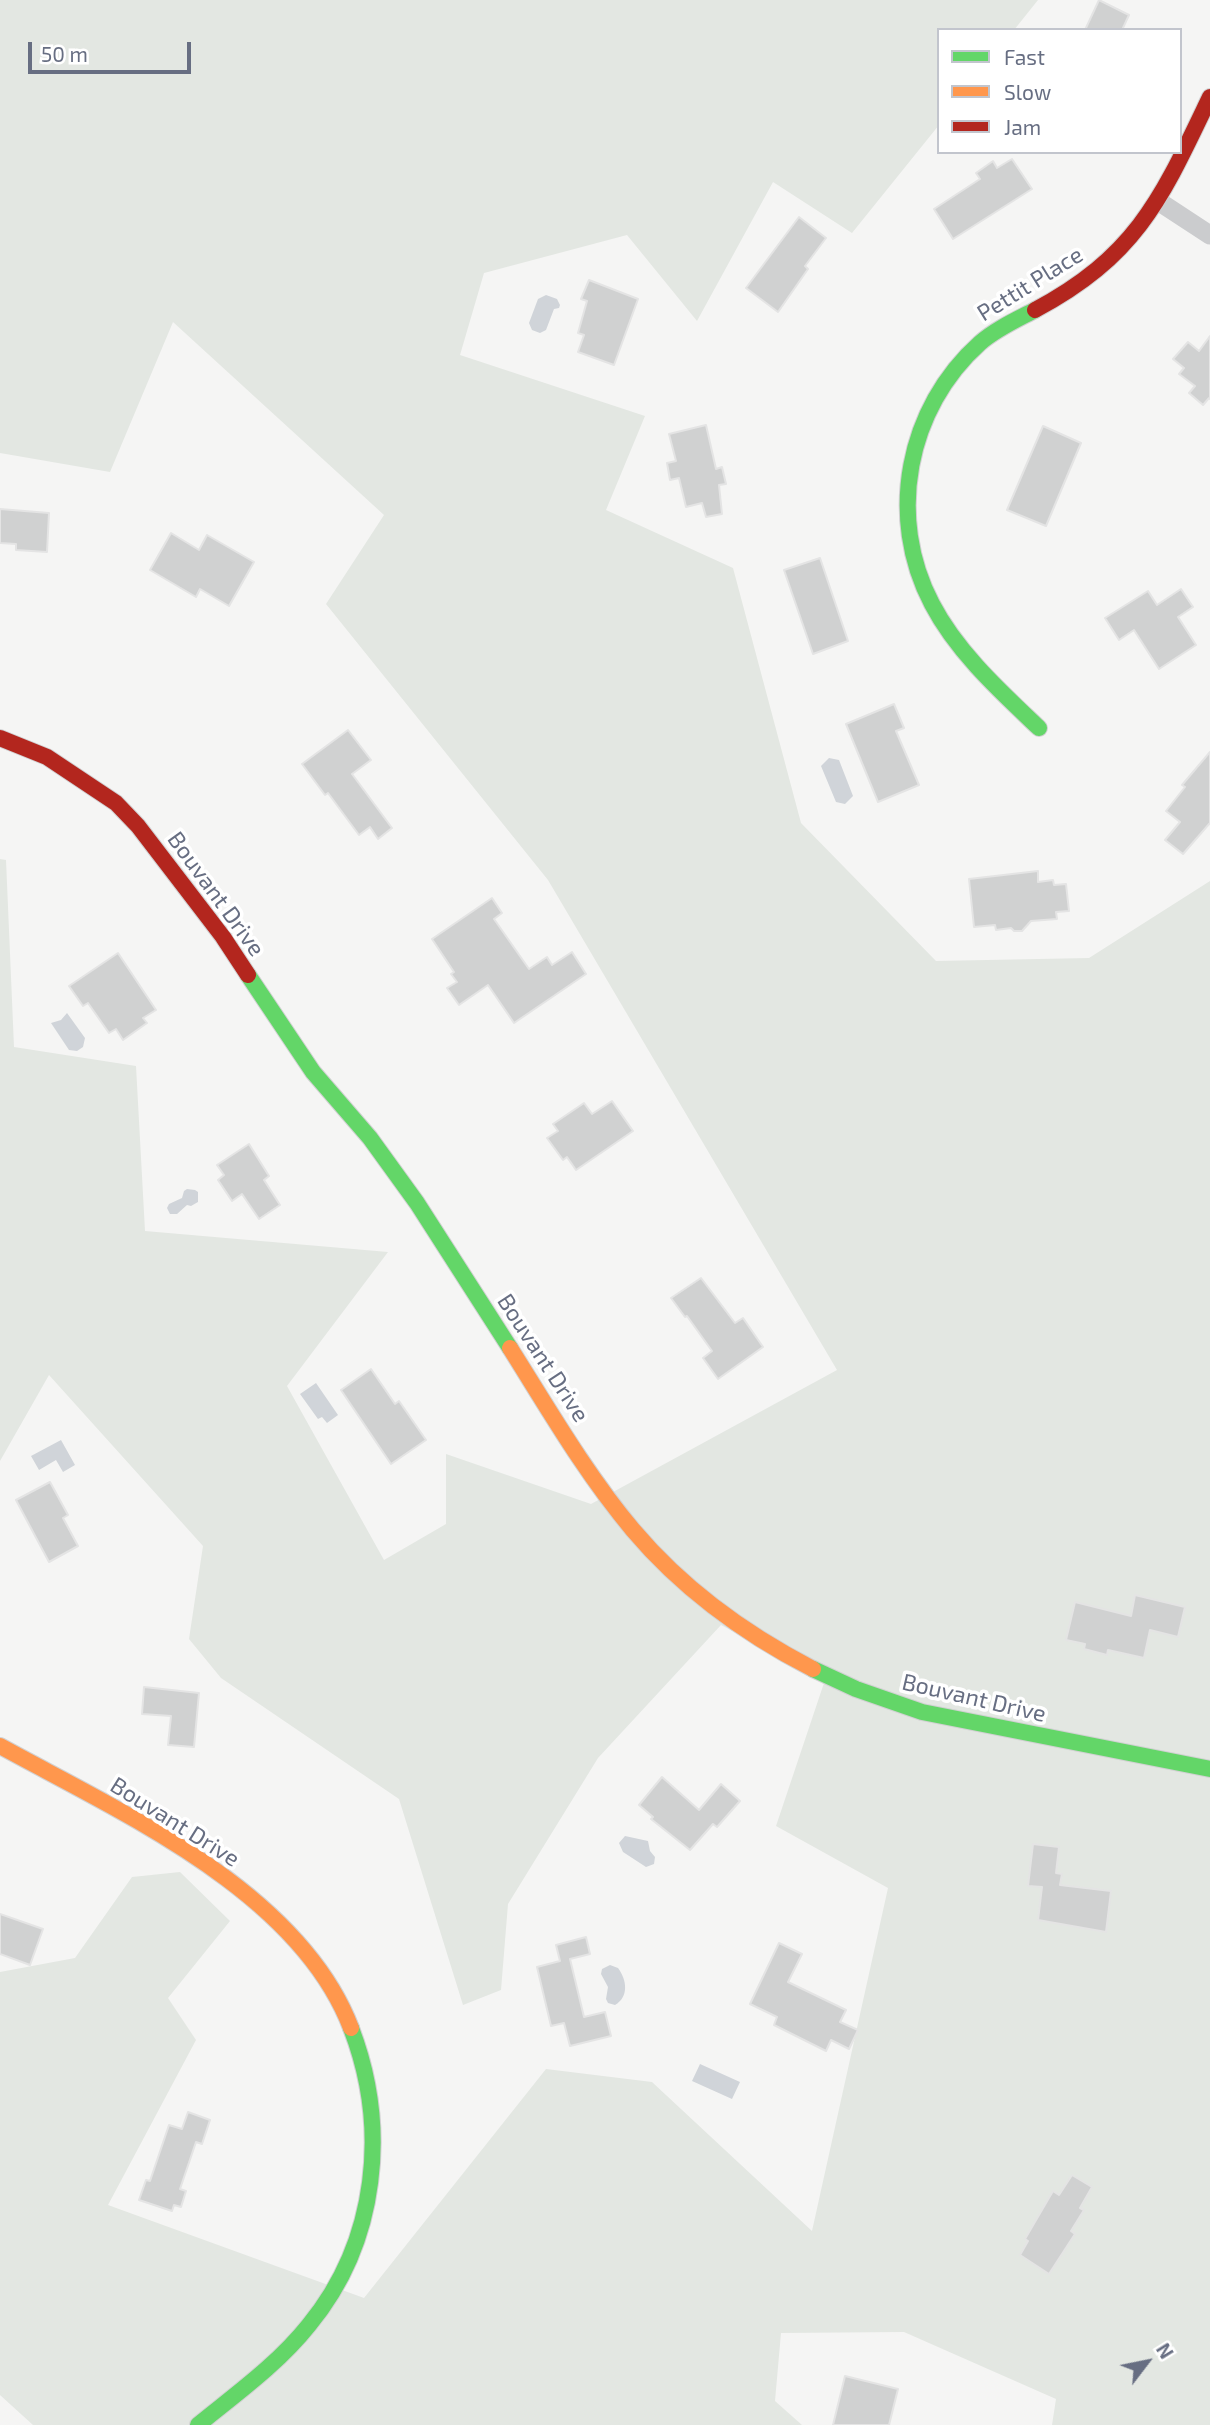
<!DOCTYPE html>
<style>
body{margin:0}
#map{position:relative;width:1210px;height:2425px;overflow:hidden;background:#f5f5f4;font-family:"Exo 2",sans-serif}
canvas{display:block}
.legend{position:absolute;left:937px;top:28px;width:245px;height:126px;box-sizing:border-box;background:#fff;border:2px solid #c2c5cd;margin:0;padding:9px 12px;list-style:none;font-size:21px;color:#676e82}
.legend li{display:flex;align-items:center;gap:14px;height:35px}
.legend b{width:35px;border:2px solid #c2c5cd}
.north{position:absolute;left:1112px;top:2327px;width:70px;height:70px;-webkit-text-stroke:5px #fff;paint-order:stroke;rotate:58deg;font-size:19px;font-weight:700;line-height:28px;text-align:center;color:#676e82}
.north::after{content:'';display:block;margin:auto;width:24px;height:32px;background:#676e82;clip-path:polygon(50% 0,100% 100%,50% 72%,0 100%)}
.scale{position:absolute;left:28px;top:42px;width:163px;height:32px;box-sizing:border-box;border:4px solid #676e82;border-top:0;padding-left:9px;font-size:21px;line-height:24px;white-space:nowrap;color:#676e82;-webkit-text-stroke:5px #fff;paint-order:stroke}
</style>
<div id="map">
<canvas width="1210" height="2425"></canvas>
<ul class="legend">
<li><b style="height:9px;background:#63d668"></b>Fast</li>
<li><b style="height:9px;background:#ff974d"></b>Slow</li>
<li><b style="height:9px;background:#b3261e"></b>Jam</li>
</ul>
<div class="north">N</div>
<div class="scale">50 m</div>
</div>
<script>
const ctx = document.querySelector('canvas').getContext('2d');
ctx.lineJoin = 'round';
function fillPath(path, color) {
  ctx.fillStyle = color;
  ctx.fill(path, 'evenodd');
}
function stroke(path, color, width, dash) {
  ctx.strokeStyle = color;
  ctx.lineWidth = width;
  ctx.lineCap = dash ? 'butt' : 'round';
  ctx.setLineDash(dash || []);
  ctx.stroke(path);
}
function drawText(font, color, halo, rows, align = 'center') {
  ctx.font = font + ' "Exo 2",sans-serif';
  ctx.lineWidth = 7;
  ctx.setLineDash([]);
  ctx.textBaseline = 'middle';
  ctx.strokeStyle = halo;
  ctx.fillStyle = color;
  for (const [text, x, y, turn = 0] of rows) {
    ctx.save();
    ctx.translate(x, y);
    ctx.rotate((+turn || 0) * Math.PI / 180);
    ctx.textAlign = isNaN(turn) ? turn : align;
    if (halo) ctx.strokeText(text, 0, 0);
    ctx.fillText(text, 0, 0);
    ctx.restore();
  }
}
const green = new Path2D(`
 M0 0H1038L1014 30H939V125L852 233 773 182 697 321 627 235 484 273 460 355 645 416 606 510 733 568 801 823 936 961 1089 958 1210 881V2425H1052L1056 2399 904 2332 781 2333 775 2401 802 2425H33L0 2395V1972L75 1958 132 1877 180 1872 230 1921 168 1998 196 2040 108 2205 364 2298 546 2069 652 2082 812 2231 888 1888 776 1826 825 1680 721 1625 598 1758 508 1904 501 1990 463 2005 399 1799 221 1678 189 1639 203 1546 49 1375 0 1461V859L6 860 14 1047 136 1066 145 1231 388 1252 287 1386 384 1560 446 1524V1454L591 1504 837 1370 548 880 326 604 384 515 173 322 110 472 0 453Z`);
const water = new Path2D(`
 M546 295 557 299 560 305 559 308 554 309 546 330 540 333 532 330 529 323 538 299Z
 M829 758 839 760 853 796 845 804 836 802 821 766Z
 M67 1013 85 1038 83 1047 77 1051 69 1050 51 1023 61 1020Z
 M187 1189 195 1190 198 1192V1202L191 1206 187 1205 177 1214H170L167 1208 169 1204 182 1198 184 1191Z
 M316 1383 338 1415 327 1423 322 1417 318 1419 300 1394Z
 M61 1440 75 1465 63 1472 56 1460 39 1470 31 1456Z
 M625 1836 648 1841 650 1851 655 1857 654 1864 646 1867 623 1852 619 1843Z
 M610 1965 618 1968C627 1980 629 1997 615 2005L608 2003 606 1999 608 1987 601 1974 602 1969Z
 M700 2064 740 2082 732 2099 692 2081Z`);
const building = new Path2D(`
 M1099 0 1129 15 1122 30H1085Z
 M1012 159 1032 189 953 239 934 209 980 179 976 173 993 161 997 168Z
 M799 217 826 238 805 266 808 269 778 312 746 288Z
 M589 280 638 299 614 365 578 352 584 335 578 333 587 301 581 299Z
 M1210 336V399L1209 398 1203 405 1189 393 1195 386 1179 374 1184 368 1173 359 1188 342 1199 351Z
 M706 425 716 469 722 467 726 484 719 485 722 514 706 517 702 503 686 507 679 478 670 480 667 463 676 461 669 434Z
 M1043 426 1081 443 1046 526 1007 510Z
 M0 509 49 513 47 552 16 550V544L0 543Z
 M171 533 199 550 207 535 254 562 229 606 200 589 196 597 150 570Z
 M820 558 848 641 813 654 784 570Z
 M1181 589 1193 607 1178 617 1196 645 1159 669 1134 630 1119 640 1105 618 1148 591 1157 605Z
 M894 704 904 728 896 731 919 785 878 802 846 724Z
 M348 730 371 760 352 774 392 828 378 839 370 827 359 835 328 793 325 795 302 764Z
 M1210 752V823L1183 854 1165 840 1180 822 1166 811 1185 787 1182 785Z
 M1038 871V882L1053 880 1054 885 1066 884 1069 911 1056 912 1057 919 1031 921 1022 931H1014L1011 928 996 930 995 925 974 927 969 879Z
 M492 898 502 913 494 919 529 969 547 957 552 965 572 952 586 974 514 1023 488 985 459 1005 447 988 457 982 451 974 454 972 432 939Z
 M118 953 156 1010 143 1018 147 1023 123 1040 116 1029 109 1033 88 1003 83 1006 69 986Z
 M612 1101 633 1131 576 1170 567 1157 563 1160 547 1138 558 1131 553 1124 584 1103 592 1114Z
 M249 1144 269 1176 264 1180 280 1205 259 1219 242 1194 232 1201 218 1180 224 1175 217 1165Z
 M701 1278 735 1323 743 1318 763 1347 718 1379 703 1358 712 1351 687 1316 685 1317 671 1298Z
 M371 1369 395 1404 399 1401 426 1440 391 1464 341 1390Z
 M50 1482 68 1515 63 1518 78 1546 49 1562 16 1500Z
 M1135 1595 1185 1607 1178 1637 1150 1630 1144 1658 1108 1650 1107 1655 1084 1649 1085 1644 1066 1640 1075 1602 1131 1616Z
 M144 1687 199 1693 194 1747 168 1745 171 1716 142 1714Z
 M662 1777 699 1810 721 1784 740 1801 717 1827 713 1824 690 1850 651 1819 653 1817 639 1805Z
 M1033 1844 1059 1847 1056 1873 1062 1874 1060 1885 1111 1891 1106 1932 1038 1920 1042 1887 1028 1886Z
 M0 1914 43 1929 30 1965 0 1954Z
 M586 1937 590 1954 570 1959 584 2017 605 2012 611 2036 570 2046 564 2023 551 2026 537 1967 560 1961 556 1945Z
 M779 1943 802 1954 788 1982 846 2010 840 2022 858 2030 849 2049 831 2040 826 2051 774 2025 777 2017 750 2004Z
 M188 2112 210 2120 202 2144 196 2142 180 2189 186 2191 181 2207 174 2205 172 2211 139 2200 146 2180 150 2181 169 2125 182 2129Z
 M1072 2175 1092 2187 1080 2208 1084 2210 1071 2231 1075 2234 1049 2274 1020 2255 1028 2241 1025 2239 1053 2191 1059 2195Z
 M845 2376 898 2389 889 2425H833Z`);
const street = new Path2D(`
 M1158 201 1210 235`);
const fast = new Path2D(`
 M1035 310C1016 320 996 329 980 343 907 408 886 517 932 604 957 652 1000 691 1039 728
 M248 975 313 1072 370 1138 417 1203 510 1348
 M813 1669 856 1689 922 1712 1210 1769
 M198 2425C236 2394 278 2364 309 2325 378 2241 389 2127 351 2028`);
const slow = new Path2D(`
 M510 1348C549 1410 586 1474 633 1530 682 1588 745 1634 813 1669
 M0 1746C120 1812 299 1891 351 2028`);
const jam = new Path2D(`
 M1035 310C1138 255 1162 197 1210 97
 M0 738 47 757 116 803 138 826 223 937 248 975`);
const streetNames = [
 ["Pettit Place",1030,284,-32],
 ["Bouvant Drive",216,894,54],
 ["Bouvant Drive",543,1358,57],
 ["Bouvant Drive",974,1698,13],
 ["Bouvant Drive",175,1822,32]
];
fillPath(green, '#e3e7e2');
fillPath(water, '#d0d4d9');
fillPath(building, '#d0d1d1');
stroke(building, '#e4e4e4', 2);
stroke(fast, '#d1d1d2', 18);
stroke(slow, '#d1d1d2', 18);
stroke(jam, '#d1d1d2', 18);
stroke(street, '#cbccce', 19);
stroke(fast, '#63d668', 16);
stroke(slow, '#ff974d', 16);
stroke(jam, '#b3261e', 16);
drawText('23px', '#676e82', '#fff', streetNames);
</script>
